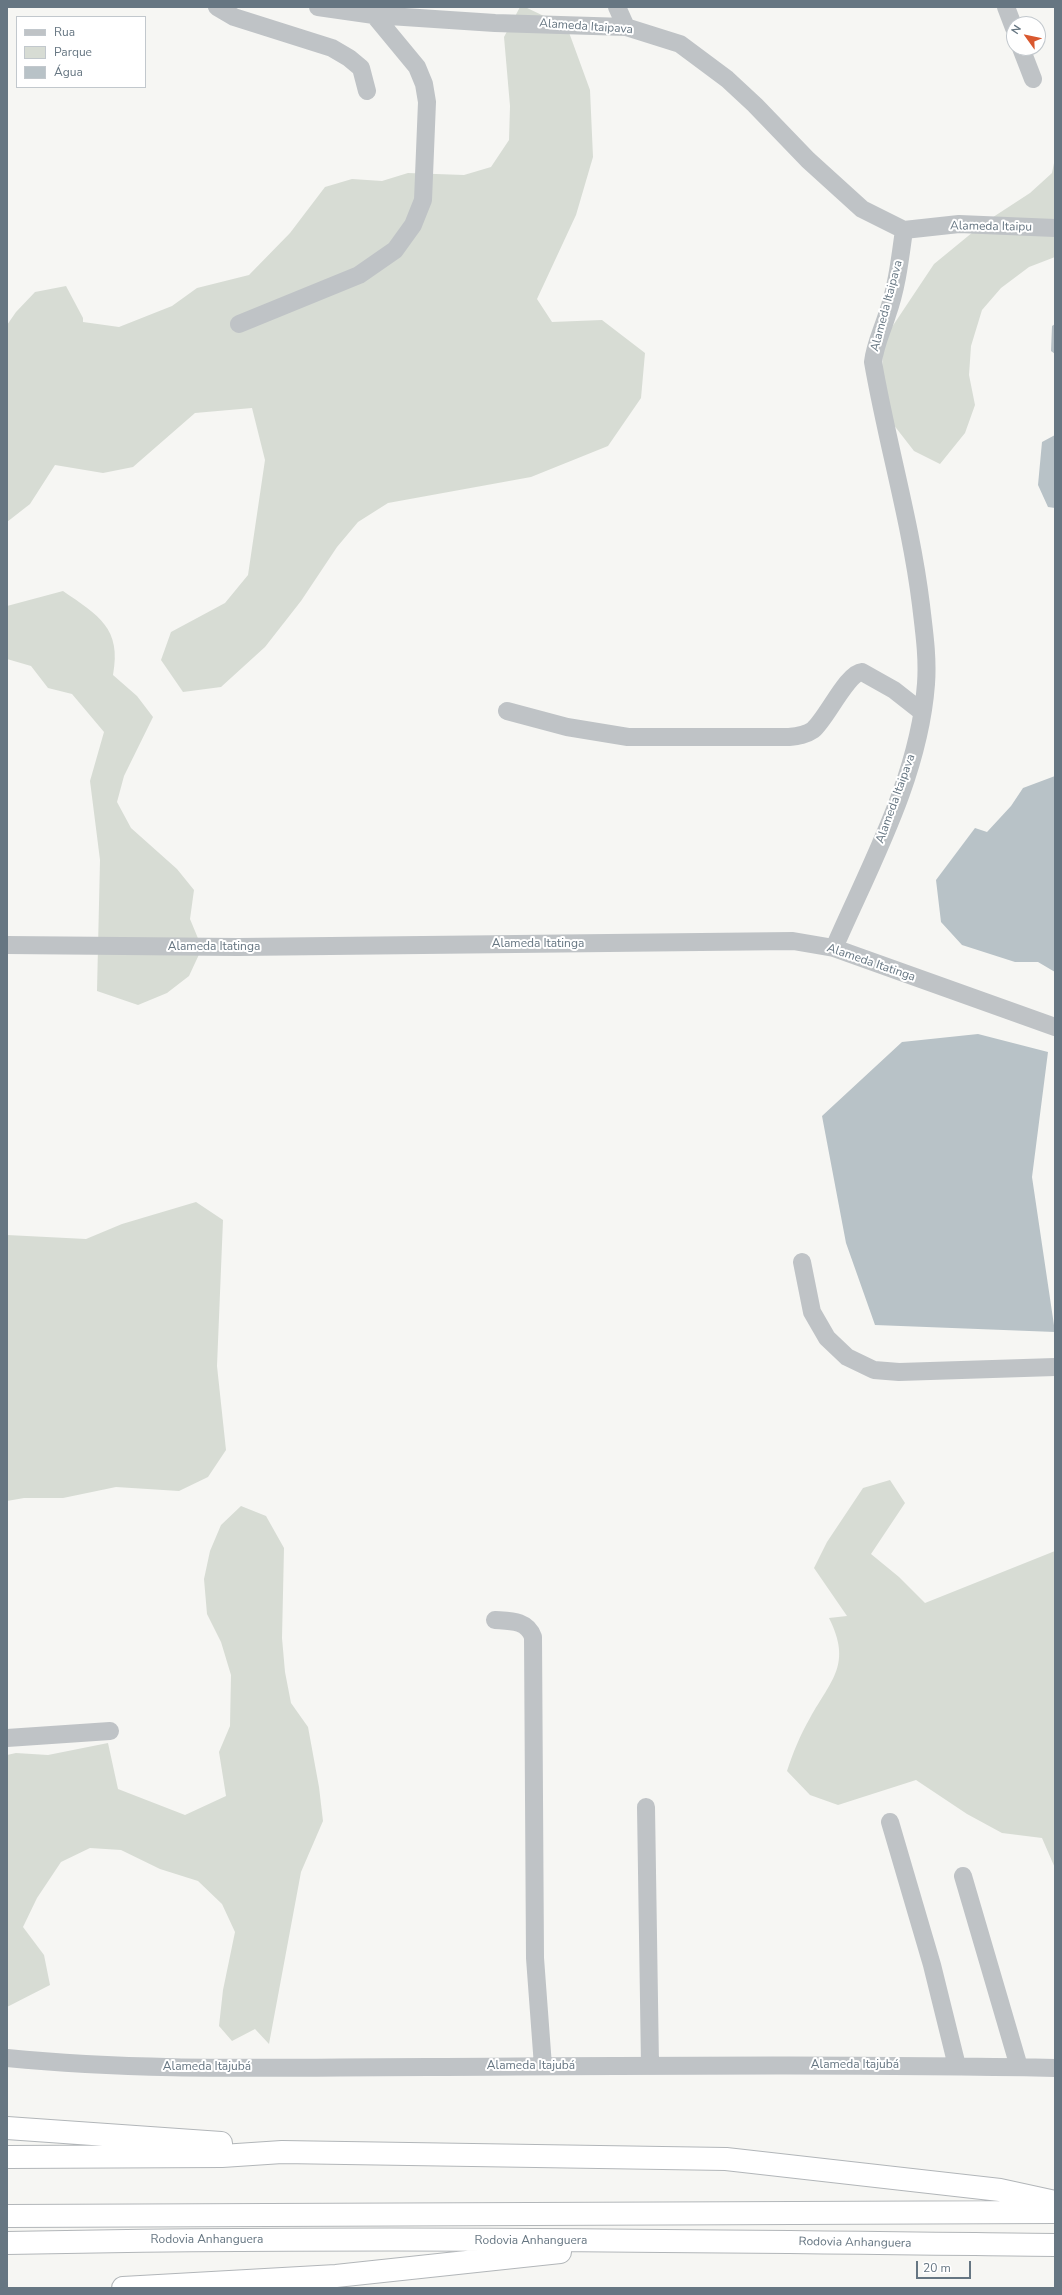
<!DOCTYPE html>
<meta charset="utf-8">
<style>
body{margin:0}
#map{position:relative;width:1062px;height:2295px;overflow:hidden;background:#f6f6f3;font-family:"Nunito Sans",sans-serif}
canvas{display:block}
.frame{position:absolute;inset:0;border:8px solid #667682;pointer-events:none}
.legend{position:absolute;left:16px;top:16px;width:130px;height:72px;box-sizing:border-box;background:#fff;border:1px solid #c2c8cd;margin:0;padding:5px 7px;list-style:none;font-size:12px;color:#667682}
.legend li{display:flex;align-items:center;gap:8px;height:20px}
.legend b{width:20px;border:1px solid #c2c8cd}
.north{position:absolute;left:1006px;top:16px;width:40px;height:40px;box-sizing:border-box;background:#fff;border:1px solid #c2c8cd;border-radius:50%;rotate:303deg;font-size:11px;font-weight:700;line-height:16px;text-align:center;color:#667682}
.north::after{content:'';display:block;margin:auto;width:14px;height:18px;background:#d9582f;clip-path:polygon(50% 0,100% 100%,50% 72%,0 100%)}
.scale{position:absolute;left:916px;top:2261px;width:55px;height:18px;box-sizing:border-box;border:2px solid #667682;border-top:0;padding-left:5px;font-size:12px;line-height:14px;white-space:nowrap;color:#667682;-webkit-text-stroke:3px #fff;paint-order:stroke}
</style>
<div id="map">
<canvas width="1062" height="2295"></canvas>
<div class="frame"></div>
<ul class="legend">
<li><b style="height:5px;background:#bfc3c6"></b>Rua</li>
<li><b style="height:11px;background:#d7dcd4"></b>Parque</li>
<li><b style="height:11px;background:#b8c2c7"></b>Água</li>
</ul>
<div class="north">N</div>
<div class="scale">20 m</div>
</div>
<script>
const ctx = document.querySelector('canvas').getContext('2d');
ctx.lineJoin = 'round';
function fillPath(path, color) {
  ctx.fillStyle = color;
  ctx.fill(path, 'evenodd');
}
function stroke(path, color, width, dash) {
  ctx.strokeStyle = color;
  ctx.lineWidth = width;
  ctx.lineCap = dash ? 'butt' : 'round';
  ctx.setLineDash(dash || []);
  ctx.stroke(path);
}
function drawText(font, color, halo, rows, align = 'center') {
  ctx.font = font + ' "Nunito Sans",sans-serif';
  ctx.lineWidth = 4;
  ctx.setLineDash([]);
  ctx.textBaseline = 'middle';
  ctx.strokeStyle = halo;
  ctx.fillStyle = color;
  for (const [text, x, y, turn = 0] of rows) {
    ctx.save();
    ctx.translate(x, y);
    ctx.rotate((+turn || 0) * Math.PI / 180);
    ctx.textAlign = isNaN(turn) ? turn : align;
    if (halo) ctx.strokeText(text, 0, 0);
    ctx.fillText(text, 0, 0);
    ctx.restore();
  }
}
const green = new Path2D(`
 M520 7H525L567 27 590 90 593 157 576 215 537 299 552 322 602 320 645 353 641 398 608 446 531 477 388 503 358 522 337 547 301 601 265 647 221 687 183 692 161 660 171 632 225 603 248 575 265 460 252 408 195 413 133 467 103 473 55 465 30 504 7 522V325L16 312 35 292 66 286 83 318V322L119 327 172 306 197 288 249 275 290 233 325 187 352 179 382 181 408 173 464 175 491 167 509 140 510 106 504 37Z
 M1055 158V257L1029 267 1001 288 982 310 971 346 969 375 975 405 965 433 940 464 914 451 893 424 882 368 884 339 934 264 984 223 1030 193 1052 173Z
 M63 591C98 615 122 628 113 675L137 696 153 717 124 776 117 802 131 828 177 869 194 890 190 919 202 948 189 976 167 993 138 1005 97 991 100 860 90 781 104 732 72 694 48 688 31 666 7 659V606Z
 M196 1202 223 1220 217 1366 226 1450 208 1477 179 1491 116 1487 63 1498H24L7 1501V1235L86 1239 122 1224Z
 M890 1480 905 1503 871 1554 899 1577 925 1603 1055 1551V1868L1042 1838 1002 1833 967 1814 916 1780 838 1805 810 1795 787 1771C793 1753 800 1735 810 1718 832 1679 852 1664 829 1618L847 1616 814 1568 827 1542 863 1488Z
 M241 1506 266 1516 284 1548 282 1638 285 1672 291 1703 308 1727 319 1787 323 1821 301 1872 269 2044 255 2029 232 2041 219 2026 223 1990 235 1932 222 1904 198 1881 160 1869 121 1850 90 1848 61 1862 37 1898 23 1927 44 1955 50 1985 7 2007V1755L16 1753 48 1755 108 1743 118 1789 185 1815 226 1796 219 1752 230 1726 231 1675 221 1642 207 1614 204 1579 210 1551 221 1525Z`);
const water = new Path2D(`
 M1055 324V354L1051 351 1052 326Z
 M1055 435V508L1048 507 1038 485 1042 442Z
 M1055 776V972L1038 962H1015L962 945 941 922 936 880 975 828 987 832 1011 806 1023 788Z
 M978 1034 1048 1052 1032 1177 1055 1332 875 1325 846 1243 822 1116 902 1042Z`);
const minor = new Path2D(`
 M217 7 234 17 332 48 349 58 361 68 367 91
 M318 7 374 15 495 23 626 27 680 44 727 79 755 105 808 160 862 209 904 230C900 259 897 287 887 315 882 331 875 345 873 362 887 443 911 523 921 605 924 631 928 657 926 684 919 777 871 863 834 948
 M617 7 626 27
 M1006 7 1014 28
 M1021 48 1033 79
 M904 230 959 224 1055 228
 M239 324 359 275 395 250 413 225 423 200 427 102 424 84 417 67 374 15
 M507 711 567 727 628 737H789C798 736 806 735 813 730 827 718 847 673 862 672L894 690 922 712
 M7 945 238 947 793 941 834 948 1055 1027
 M802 1262 812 1312 827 1338 847 1357 874 1370 899 1372 1055 1367
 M495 1620C510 1621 527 1620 533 1637L535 1958 543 2066
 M7 1738 110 1731
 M646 1807 650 2065
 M890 1822 932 1965 957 2066
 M963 1876 1019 2067
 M7 2058C147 2072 288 2067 428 2067 637 2066 846 2064 1055 2068`);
const highway = new Path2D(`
 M7 2128 221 2143
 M7 2157 222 2156 282 2152 726 2159 1000 2190 1055 2202
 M7 2216 1055 2212
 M7 2243C356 2236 706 2241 1055 2245
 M123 2288 336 2276 560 2252`);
const streetNames = [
 ["Alameda Itaipava",586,27,4],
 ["Alameda Itaipu",991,227,1],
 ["Alameda Itaipava",887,306,-75],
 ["Alameda Itaipava",896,799,-70],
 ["Alameda Itatinga",538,944],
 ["Alameda Itatinga",214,947],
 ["Alameda Itatinga",871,963,19],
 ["Alameda Itajubá",855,2065],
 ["Alameda Itajubá",531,2066],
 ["Alameda Itajubá",207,2067],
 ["Rodovia Anhanguera",207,2240],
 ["Rodovia Anhanguera",531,2241],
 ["Rodovia Anhanguera",855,2243,1]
];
fillPath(green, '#d7dcd4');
fillPath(water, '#b8c2c7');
stroke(highway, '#b2b6b9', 24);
stroke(minor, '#bfc3c6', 18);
stroke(highway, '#fff', 22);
drawText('12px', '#667682', '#fff', streetNames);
</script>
